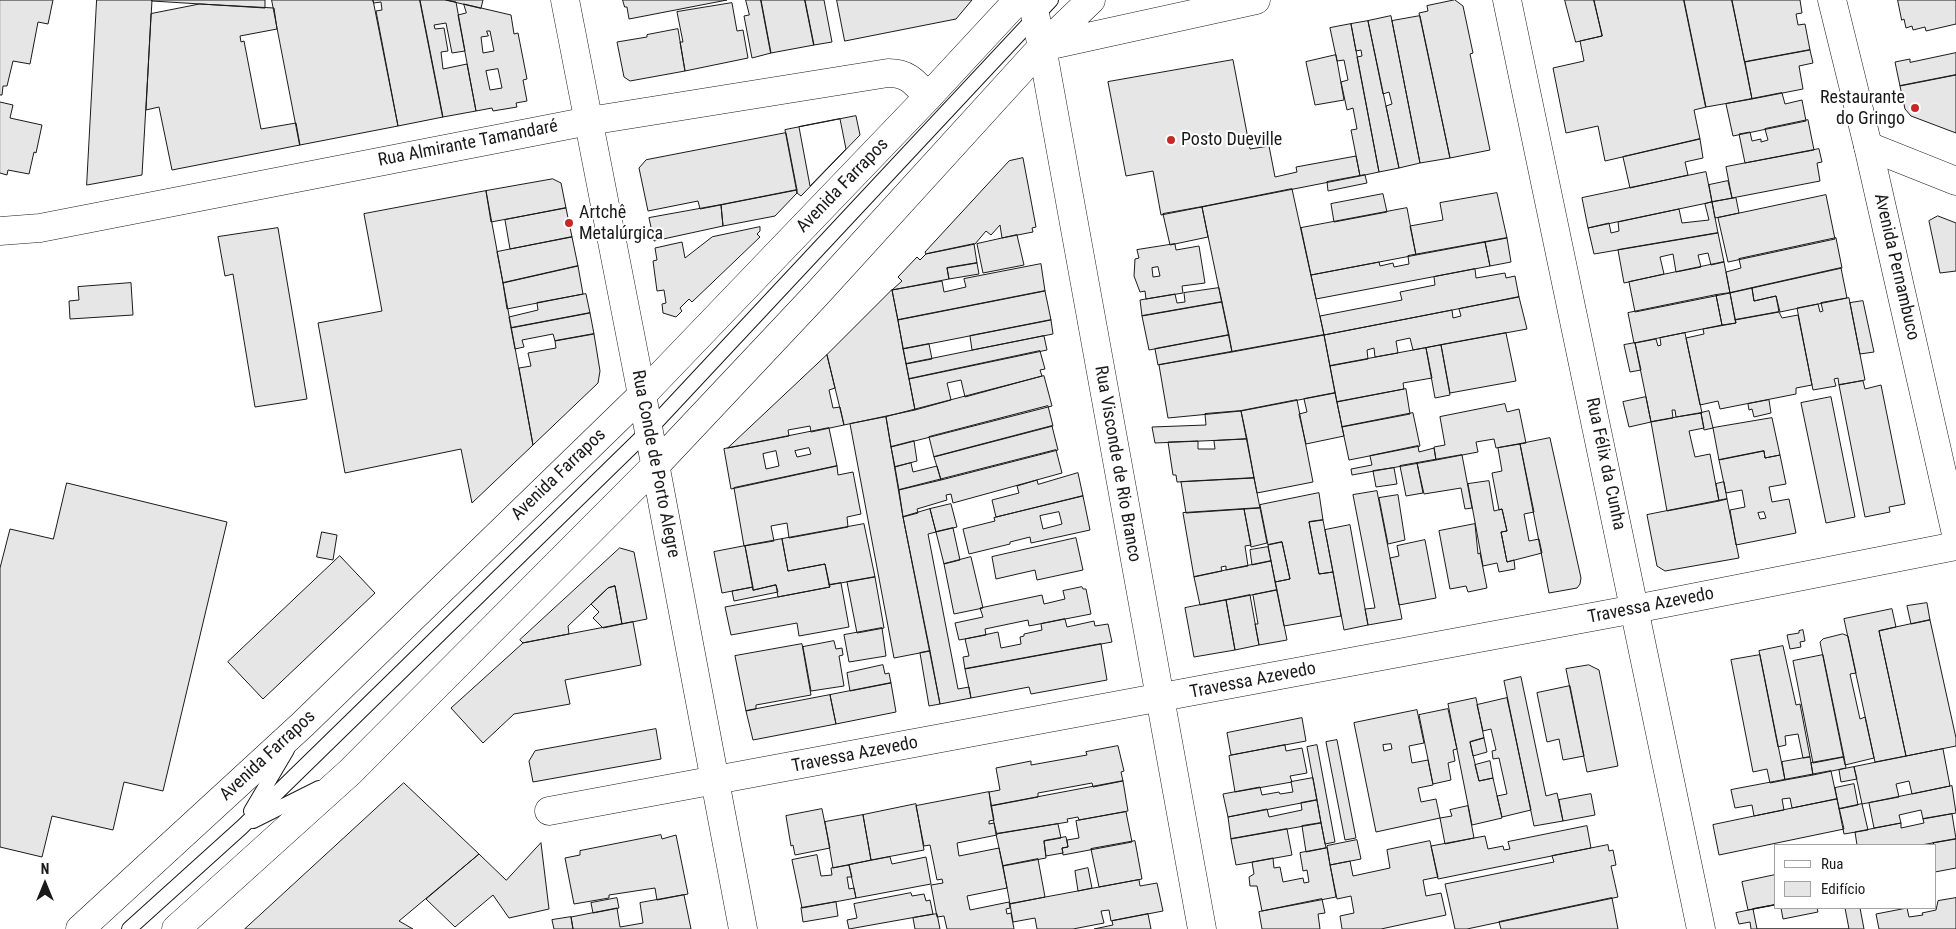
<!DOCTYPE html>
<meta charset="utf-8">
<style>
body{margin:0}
#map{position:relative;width:1956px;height:929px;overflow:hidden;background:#fff;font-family:"Roboto Condensed",sans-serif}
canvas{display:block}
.legend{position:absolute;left:1774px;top:844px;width:162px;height:65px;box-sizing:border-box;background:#fff;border:1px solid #a3a3a3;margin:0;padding:6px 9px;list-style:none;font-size:15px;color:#1a1a1a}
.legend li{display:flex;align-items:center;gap:10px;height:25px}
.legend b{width:25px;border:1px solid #a3a3a3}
.north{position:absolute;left:20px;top:859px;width:50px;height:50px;-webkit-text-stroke:4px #fff;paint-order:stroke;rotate:0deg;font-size:14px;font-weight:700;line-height:20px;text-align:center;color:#1a1a1a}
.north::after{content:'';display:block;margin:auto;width:18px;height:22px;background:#1a1a1a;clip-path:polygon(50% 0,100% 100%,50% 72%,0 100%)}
</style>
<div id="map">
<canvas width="1956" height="929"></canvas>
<ul class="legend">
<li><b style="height:6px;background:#fff"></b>Rua</li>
<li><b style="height:14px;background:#e6e6e6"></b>Edifício</li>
</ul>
<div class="north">N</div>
</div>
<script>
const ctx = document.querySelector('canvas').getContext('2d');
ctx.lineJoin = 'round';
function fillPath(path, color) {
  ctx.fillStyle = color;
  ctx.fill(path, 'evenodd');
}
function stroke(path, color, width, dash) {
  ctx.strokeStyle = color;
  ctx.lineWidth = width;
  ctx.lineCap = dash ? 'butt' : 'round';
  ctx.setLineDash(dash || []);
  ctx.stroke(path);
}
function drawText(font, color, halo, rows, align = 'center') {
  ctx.font = font + ' "Roboto Condensed",sans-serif';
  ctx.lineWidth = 4;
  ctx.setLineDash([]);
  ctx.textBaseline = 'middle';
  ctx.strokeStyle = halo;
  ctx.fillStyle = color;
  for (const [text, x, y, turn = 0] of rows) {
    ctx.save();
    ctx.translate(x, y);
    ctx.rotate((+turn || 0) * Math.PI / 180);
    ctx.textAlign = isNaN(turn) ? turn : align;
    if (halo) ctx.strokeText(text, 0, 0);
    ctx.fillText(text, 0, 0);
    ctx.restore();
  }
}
const building = new Path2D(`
 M0 0H53L48 24 38 22 30 64 13 61 7 86H3L2 95H0Z
 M97 0H152L142 175 87 185Z
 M152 0H265V8L152 1Z
 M272 0H373L398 126 300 145Z
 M373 0H420L443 117 398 126 376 11 382 10 381 2 374 3Z
 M420 0H446L456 2 465 51 452 53 446 23 434 25 435 29 444 28 448 51 441 52 443 69 467 64 476 111 443 117Z
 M446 0H483L481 8Z
 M623 0H727L629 19 627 7H625Z
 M746 0H761L771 53 752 58 744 16 749 15Z
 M761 0H805L814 45 771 53Z
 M805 0H824L832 42 814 45Z
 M837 0H972L956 19 845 41Z
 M1455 0 1463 6 1473 53 1470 54 1490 150 1450 158 1419 13 1428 11 1427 6Z
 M1565 0H1594L1602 36 1576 42Z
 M1594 0H1684L1706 107 1694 110 1700 139 1605 161 1598 126 1566 133 1553 68 1584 61 1580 41 1602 36Z
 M1684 0H1732L1752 99 1706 107Z
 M1732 0H1800L1802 13 1796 14 1798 25 1805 24 1810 50 1745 62Z
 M1898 0H1956V24L1926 31 1925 27 1913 30 1912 26 1906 28 1904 19 1902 20Z
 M732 3 737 31 743 30 748 58 685 71 680 42H683L677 12Z
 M200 4 274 8 277 29 240 36 241 42 244 41 261 129 296 123 300 145 172 170 159 107 146 110 151 14Z
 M464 4 511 15 514 34 518 33 527 79 523 80 527 101 516 103 517 107 493 111 492 108 476 111 458 15 466 13ZM487 31H490L494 51 483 53 481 37 488 36ZM498 69 502 88 490 90 486 71Z
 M1391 16 1420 163 1399 168 1386 106 1392 104 1389 92 1383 94 1368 21Z
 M1420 16 1450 158 1420 163 1392 21Z
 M1368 21 1399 168 1379 172 1357 57 1362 56 1361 50 1356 51 1351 24Z
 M1351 24 1379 172 1360 176 1351 130 1357 129 1353 108 1347 110 1341 82 1348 80 1344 60 1337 61 1330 28Z
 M678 29 685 71 630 81 624 77 617 42 647 37V35Z
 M1810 50 1813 63 1799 66 1803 89 1752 99 1745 62Z
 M1956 53V75L1900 86 1895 62 1910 59V62Z
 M1336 55 1344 100 1315 105 1306 62Z
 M1233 60 1250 149 1269 146 1275 177 1297 172 1296 167 1356 156 1360 176 1161 215 1153 171 1126 176 1108 82Z
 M1956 75V133L1911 116 1905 109 1900 86Z
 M1782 93 1785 104 1802 100 1806 121 1733 136 1726 104Z
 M0 102 13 105 10 118 42 125 36 153 34 152 29 174 8 170 7 175 0 173Z
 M856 116 860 135 801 196 797 193 785 130Z
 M840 119 846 149 810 186 799 127Z
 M1808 120 1814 150 1745 163 1739 134 1750 132 1752 141 1761 139V142L1768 140 1765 129Z
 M786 133 797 190 700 209 698 201 648 211 639 168 646 160Z
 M1700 139 1703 158 1685 162 1688 175 1630 188 1623 157Z
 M1819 149 1822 162 1817 163 1820 181 1732 198 1726 167Z
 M1023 158 1036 227 1032 228 1033 232 1002 238 1000 225 991 235 986 231 975 244 926 254 925 252 1009 161Z
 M1706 172 1712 202 1588 228 1582 198Z
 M1365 175 1367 183 1328 191 1327 182Z
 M553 179 561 183 566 208 491 222 486 191Z
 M1728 181 1732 198 1712 202 1709 185Z
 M1292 189 1324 335 1232 352 1202 207Z
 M797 190V193L775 216 723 226 721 205Z
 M486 191 533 445 472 503 461 449 345 473 318 323 382 311 364 214Z
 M1497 193 1507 238 1416 255 1410 226 1443 220 1440 203Z
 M1383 194 1387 212 1334 222 1331 204Z
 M1826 195 1835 239 1728 262 1718 218Z
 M1736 198 1739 213 1715 218 1712 202Z
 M1712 202 1718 233 1594 254 1588 228 1609 223 1611 233 1619 231 1618 222 1679 209 1682 223 1709 220 1705 204Z
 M721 205 723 226 654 241 649 218Z
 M1202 207 1208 237 1170 245 1163 214Z
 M566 208 572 237 510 249 505 220Z
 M1407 208 1416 255 1311 275 1301 228Z
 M1938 216 1956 223V271L1940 273 1929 221Z
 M760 227V231L757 234 760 237 692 302 689 299 680 308 682 311 676 317 663 313 662 304 666 303 664 290 657 291 653 261 657 260 655 248 682 242 685 258 712 237Z
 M278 228 307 399 255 407 233 274 225 276 218 237Z
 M1718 233 1724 262 1711 265 1708 253 1698 255 1701 267 1676 272 1673 254 1660 257 1664 274 1624 283 1618 250Z
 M1017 235 1024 265 983 273 977 244Z
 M572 237 578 266 503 283 497 252Z
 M1507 238 1511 262 1490 266 1485 242Z
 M1836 238 1842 268 1730 293 1726 272 1741 268 1739 259Z
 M1485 242 1490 266 1316 299 1311 275 1379 262 1380 266 1393 263 1394 267 1409 264 1408 256Z
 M974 244 977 263 947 268 949 279 892 290 902 281 898 277 917 257 920 260 926 254Z
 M1175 244 1176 250 1199 246 1205 283 1182 286 1183 293 1146 299 1145 291 1140 292 1134 276 1135 259 1139 258 1137 250ZM1158 267 1160 276 1153 277 1152 268Z
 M1724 262 1730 293 1635 312 1629 282Z
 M977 263 979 274 949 279 947 268Z
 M1041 264 1045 291 898 320 892 290 942 281 944 292 966 287 964 279Z
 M578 266 583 294 507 309 503 283Z
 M1841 268 1847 298 1780 312 1776 296 1754 301 1752 288Z
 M1475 269 1476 278 1505 273 1506 278 1515 276 1519 297 1324 335 1320 316 1402 300 1400 292 1435 285 1434 277Z
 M131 283 133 315 70 319 69 301 79 300 78 287Z
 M1219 288 1222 302 1142 316 1140 300 1175 294 1177 303 1185 302 1184 293Z
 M1752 288 1754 301 1776 296 1779 312 1735 320 1730 293Z
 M892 290 915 410 844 425 827 355Z
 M1045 291 1051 320 903 349 898 320Z
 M1730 293 1736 323 1722 325 1716 295Z
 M586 294 590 313 511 328 509 317 538 310 537 303Z
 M1716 295 1722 325 1634 343 1628 313Z
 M1519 297 1527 329 1413 350 1410 338 1396 341 1398 353 1375 357 1374 348 1367 350 1368 359 1330 366 1324 335 1452 310 1453 318 1461 316 1459 309Z
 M1849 298 1865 380 1839 385 1838 378 1834 379 1836 386 1813 390 1797 308 1818 304 1820 312 1823 311 1821 303Z
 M1863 301 1874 352 1860 354 1850 303Z
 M1222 302 1229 335 1149 350 1142 316Z
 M1779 312 1782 318 1798 315 1812 385 1796 388V394L1720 409 1718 401 1700 405 1686 338 1704 334 1703 329 1736 323 1735 320Z
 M590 313 594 334 555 341 553 334 522 340 524 347 515 349 511 328Z
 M1051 320 1053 334 972 350 970 336Z
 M1506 333 1516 381 1450 393 1441 345Z
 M1685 333 1702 413 1676 417 1675 410H1672L1673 418 1651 422 1635 343 1656 339 1658 346 1661 345 1660 338Z
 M594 334 600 371 598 383 533 445 519 368 531 366 528 353 556 348 555 341Z
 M1229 335 1232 352 1158 365 1155 349Z
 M1324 335 1335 393 1241 411 1168 418 1159 365Z
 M1044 336 1047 350 909 379 906 364Z
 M1635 343 1641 370 1630 372 1624 345Z
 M929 344 932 359 906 364 903 349Z
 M1441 345 1450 395 1435 398 1426 348Z
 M1426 348 1432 378 1403 383 1404 389 1337 402 1330 366Z
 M1040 351 1045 369 1040 370 1042 376 965 397 961 380 947 383 951 400 915 410 909 379Z
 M827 355 835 388 829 390 833 408 840 407 844 425 811 432 810 426 788 430 789 436 728 448Z
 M1044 376 1052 406 891 447 886 417Z
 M1863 381 1865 389 1881 385 1905 504 1889 507 1890 512 1865 517 1839 385Z
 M1406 389 1410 414 1342 427 1337 402Z
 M1335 393 1344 436 1306 444 1299 414 1307 412 1304 399Z
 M1646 397 1651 422 1629 427 1623 402Z
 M1831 397 1855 517 1826 523 1801 403Z
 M1297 400 1313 482 1257 493 1241 411Z
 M1769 400 1771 413 1754 417 1752 409 1749 410 1748 404Z
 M1505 404 1507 412 1519 409 1526 443 1496 448 1494 439 1476 442 1478 452 1436 460 1434 447 1445 445 1440 417Z
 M1048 406 1053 426 934 457 929 437Z
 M1241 411 1247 439 1155 443 1152 427 1206 425 1205 414Z
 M1709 411 1713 428 1704 430 1701 413Z
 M1413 413 1420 446 1349 460 1342 427Z
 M1701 413 1704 428 1689 431 1695 457 1710 454 1719 501 1667 511 1651 422Z
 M886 417 903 517 930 651 894 658 850 424Z
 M1772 418 1780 455 1765 458 1764 451 1719 460 1713 428Z
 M1052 426 1058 450 941 480 934 457Z
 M829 428 837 466 731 489 724 449ZM809 448 811 454 797 457 795 451ZM776 451 779 466 766 469 763 454Z
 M1550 438 1581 578 1580 584 1577 588 1549 593 1520 444Z
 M1247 439 1254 478 1177 482 1176 475H1173L1168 442 1198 441V449H1215L1214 441Z
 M914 441 917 461 895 467 891 447Z
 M1520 444 1534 512 1524 514 1529 541 1539 539 1542 553 1507 562 1501 532 1507 531 1502 509 1499 510 1492 473 1502 471 1498 448Z
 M1418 446 1419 452 1434 448 1436 460 1352 475 1351 469 1372 465 1370 456Z
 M1056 450 1062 473 953 503 951 494 946 495 947 500 917 509 918 513 903 517 899 490Z
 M1764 451 1765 458 1780 455 1786 484 1769 487 1772 502 1789 499 1796 533 1736 545 1730 510 1745 507 1742 490 1726 493 1719 460ZM1764 512 1766 518 1760 519 1758 513Z
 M1462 455 1472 508 1465 509 1461 488 1424 494 1417 463Z
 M911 463 913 472 937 466 941 480 899 490 895 467Z
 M1417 463 1423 493 1406 496 1400 466Z
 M837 466 838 475 853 472 861 514 847 517 848 527 789 538 787 523 771 526 774 541 744 546 734 488Z
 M1394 468 1397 484 1376 487 1373 471Z
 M1078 473 1083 496 996 517 992 500 1019 493 1017 486 1037 480 1038 484Z
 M1254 478 1260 508 1186 513 1181 482Z
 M1489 481 1494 511 1502 509 1507 531 1501 532 1507 562 1514 560 1515 569 1499 572 1497 563 1483 566 1468 484Z
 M1724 482 1727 499 1719 501 1716 484Z
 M67 483 227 522 163 791 124 782 113 830 52 816 42 857 0 847V568L10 529 53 539Z
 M1377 491 1402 619 1368 625 1365 609 1375 608 1353 495Z
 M1319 493 1323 520 1309 522 1319 574 1333 572 1341 616 1284 626 1275 582 1290 579 1282 542 1268 545 1260 505Z
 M1398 495 1405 540 1388 544 1379 498Z
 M1083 496 1090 530 1031 543 1030 537 1010 542V544L969 554 963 529 995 521 994 518ZM1059 512 1062 524 1043 529 1040 516Z
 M1727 499 1739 558 1665 571 1657 566 1647 515Z
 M951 504 957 527 936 532 930 509Z
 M1260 508 1267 543 1251 547 1244 509Z
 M930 509 936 532 928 534 958 689 969 687 971 698 940 704 903 517Z
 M1244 509 1251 545 1245 546 1248 566 1226 570V566L1221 567 1222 571 1194 577 1183 513Z
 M1323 520 1333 572 1319 574 1309 522Z
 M864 524 875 577 829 585 825 564 788 571 782 539Z
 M1475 524 1478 554 1480 553 1487 588 1468 592 1466 586 1450 589 1439 531Z
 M1350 525 1368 625 1344 630 1325 530Z
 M953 528 960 560 944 564 936 532Z
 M322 532 337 535 333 560 317 557Z
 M1076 538 1083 570 1037 580 1035 570 996 579 992 557Z
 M782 539 788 571 825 564 830 587 778 597 776 585 753 590 745 546Z
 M1425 540 1436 598 1399 605 1390 558 1399 556 1397 546Z
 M1282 542 1290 579 1275 582 1268 545Z
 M745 546 753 587 722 593 714 552Z
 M1268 547 1271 561 1252 565 1250 550Z
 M620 548 634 552 647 619 622 624 615 586 608 588 568 626 569 634 523 643 520 640Z
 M340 556 375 593 263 699 228 662Z
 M971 557 983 608 954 614 944 564Z
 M1271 561 1277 590 1200 605 1194 577Z
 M875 577 884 628 857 633 847 582Z
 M841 583 849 627 799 636 797 623 731 635 725 607 830 587 829 585Z
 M776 585 778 592 734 601 732 591 753 587V590Z
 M615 586 622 624 603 628 593 618 599 612 591 604 608 588Z
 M1082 587 1083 589H1086L1091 614 1029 626 1028 620 985 629 986 635 959 640 955 623 983 617 980 608 1042 595 1044 604 1065 599 1063 591Z
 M1277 590 1287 640 1259 645 1255 624H1258L1253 595Z
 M1250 595 1259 645 1235 650 1226 600Z
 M1226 600 1235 650 1194 657 1185 608Z
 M1927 603 1930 620 1911 624 1907 606Z
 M1892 609 1896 627 1879 631 1906 756 1875 762 1844 619Z
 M1065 619 1067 627 1094 621 1095 626 1108 624 1112 642 965 669 963 657 969 656 965 639 998 632 1001 648 1021 644 1020 637 1024 636V634L1042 630 1041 624Z
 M1930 620 1956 738V746L1906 756 1879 631Z
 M633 622 641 665 565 680 570 704 514 714 483 743 451 708 523 643Z
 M882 628 886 656 849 662 844 635Z
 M1803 630 1805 641 1800 642 1801 647 1790 649 1787 635 1799 633V631Z
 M1843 634 1848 636 1856 673 1850 674 1860 719 1865 717 1874 758 1845 765 1820 642 1823 639Z
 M834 641 836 649 842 648 843 655 839 656 844 686 811 691 803 647Z
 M802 644 811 695 756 705V709L746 711 735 656Z
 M1101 644 1107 680 1031 694 1029 687 971 698 965 669Z
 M1783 646 1796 705 1800 704 1810 757 1803 758 1798 734 1785 736 1786 745 1778 747 1759 651Z
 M930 651 940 704 929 706 920 653Z
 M1760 655 1785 780 1770 783 1767 769 1753 772 1731 660Z
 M1823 655 1844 757 1813 763 1793 661Z
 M883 665 885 674 889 673 891 683 850 691 847 673Z
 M1589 665 1599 670 1618 766 1587 772 1566 669Z
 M1521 677 1546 796 1557 793 1563 821 1534 826 1504 681Z
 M891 683 896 712 836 724 830 695Z
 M1570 686 1584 756 1563 760 1559 739 1547 742 1537 693Z
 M830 695 836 724 753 740 746 711Z
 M1476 698 1484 738 1470 742 1479 781 1493 778 1502 818 1472 825 1448 704Z
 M1507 698 1531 810 1502 817 1497 796 1507 794 1499 758 1493 759 1492 751 1496 750 1491 729 1483 731 1477 705Z
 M1448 709 1457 749 1453 750 1455 761 1448 763 1451 780 1433 784 1419 715Z
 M1417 710 1424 743 1409 746 1412 763 1428 760 1433 785 1418 788 1421 802 1436 799 1440 818 1376 832 1354 723ZM1391 744 1392 749 1384 751 1383 745Z
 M1302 718 1306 741 1231 755 1227 733Z
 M656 729 661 759 533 782 529 761 535 751Z
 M1484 738 1487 752 1473 756 1470 742Z
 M1337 740 1356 838 1345 840 1326 742Z
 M1285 745 1286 751 1302 748 1307 773 1290 776 1292 782 1235 792 1229 756Z
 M1317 745 1335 842 1325 844 1307 747Z
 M1118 746 1124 771 1121 772 1123 781 1093 787 1092 783 1038 793V797L991 806 989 792 1000 790 996 768 1031 761V765L1087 755 1086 752Z
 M1943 749 1950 786 1912 794 1909 781 1896 784 1899 797 1862 804 1854 767Z
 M1810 757 1813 775 1785 780 1782 762Z
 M1844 757 1846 768 1813 775 1811 763Z
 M1490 761 1493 778 1479 781 1475 765Z
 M1854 767 1857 779 1841 782 1839 770Z
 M1831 771 1837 799 1792 808 1790 798 1782 799 1784 810 1754 816 1752 805 1735 808 1731 790Z
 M1313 778 1317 800 1228 817 1223 794 1260 787 1262 795 1279 792 1280 794 1293 792 1291 782Z
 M1123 781 1128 811 1079 820 1078 817 1067 819 1068 822 996 834 991 806Z
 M404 783 479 854 399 921 413 929H245Z
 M1854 784 1858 805 1839 809 1835 788Z
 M1952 786 1956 813 1923 819 1921 810 1899 815 1901 823 1874 828 1869 803Z
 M989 792 994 820 989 821V824L994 823 997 835 957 843 959 856 999 848 1007 888 967 896 970 910 1009 902 1010 908 1006 909 1007 914 1011 913 1014 929H947L944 916 937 917 931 885 943 883 942 879 937 880 930 845 924 846 916 806Z
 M1591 794 1595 815 1563 821 1559 800Z
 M1837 799 1844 829 1719 855 1713 825Z
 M1317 800 1321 823 1231 839 1228 817 1267 809 1269 817 1302 810 1301 803Z
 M916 804 924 850 871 860 863 815Z
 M1862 804 1868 830 1844 834 1839 809Z
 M1468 806 1474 838 1445 844 1440 818 1452 816 1450 810Z
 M822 809 830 848 795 855 793 845 791 846 786 816Z
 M1126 812 1132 842 1063 855 1062 848 1068 847 1067 840 1079 838 1076 821Z
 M1952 814 1956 839 1921 845H1857L1855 832 1901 823V828L1924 823 1923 819Z
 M863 815 871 860 833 868 825 822Z
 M1321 823 1326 848 1306 852 1302 826Z
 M1058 824 1061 838 1044 841 1046 858 1003 866 996 834Z
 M1587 826 1591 848 1438 879 1431 846 1485 836 1488 849 1503 846 1504 850 1510 849 1508 842Z
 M1287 829 1292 855 1236 865 1231 839Z
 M661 835 662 839 676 835 688 894 657 900 655 888 609 895V898L574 904 565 858 580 855V851Z
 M1066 837 1068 847 1062 848 1063 853 1046 856 1044 841Z
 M1956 839V868L1935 872V845L1933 843Z
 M1357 840 1361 859 1330 865 1327 846Z
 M1135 841 1142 879 1099 887 1091 849Z
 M1430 841 1438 877 1423 880 1426 896 1441 893 1446 915 1381 929H1342L1340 916 1354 913 1351 896 1337 899 1330 865 1350 861 1353 876 1390 868 1387 850Z
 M541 843 549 909 509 918 493 895 455 927 426 899 479 854 506 880Z
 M1608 845 1609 851 1613 850 1616 865 1611 866 1618 897 1467 929H1455L1445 884 1554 862 1552 856Z
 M1327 848 1336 897 1262 911 1257 886H1250L1249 877 1254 874 1252 862 1273 858 1274 868 1280 867 1283 882 1303 878 1304 883 1309 882 1307 870 1303 871 1300 853Z
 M817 855 821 876 832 875 831 868 849 865 852 877H847L849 889 854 888 856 898 802 908 792 860Z
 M890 857 892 864 926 857 931 884 856 898 849 865Z
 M1038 859 1045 897 1010 904 1003 866Z
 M1088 868 1092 888 1078 891 1075 871Z
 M1775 875V905L1748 910 1742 882Z
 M1139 880 1140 886 1157 883 1163 911 1111 921 1109 910 1101 911 1104 923 1073 929H1037L1035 918 1013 922 1010 904Z
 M911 893 912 896 924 894 926 901 930 900 933 914 849 929 847 920 857 918 854 904Z
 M684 895 691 929H573L571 917 617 908 620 927 643 923 640 903Z
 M617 898 619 908 593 913 591 903Z
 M1612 898 1618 929H1501L1499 922Z
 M1956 898V929H1879L1876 914 1907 908 1909 917 1923 915 1922 913 1936 910 1938 901Z
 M1322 899 1325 913 1318 914 1320 929H1262L1259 912Z
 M836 902 838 916 803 922 801 908Z
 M1775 905V908H1781L1783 919 1818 912 1817 908H1845L1849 929H1757L1753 909Z
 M1775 905V908H1860L1864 929H1751L1750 922 1739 924 1736 913Z
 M937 914 940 929H915L913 918Z
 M1148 914 1151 929H1094L1113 925 1112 921Z
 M571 917 573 929H554L552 920Z`);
const service = new Path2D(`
 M251 811 287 750
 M253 821 319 788
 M129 929 242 827 649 430 1051 0`);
const minor = new Path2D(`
 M1868 146 1956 181
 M0 231 40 228 589 121 888 73C909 73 915 83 928 97
 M549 811 1635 609 1956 546`);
const tertiary = new Path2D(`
 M565 0 642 395
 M1832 0 1868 146 1956 534
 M1042 47 1202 929`);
const secondary = new Path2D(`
 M1032 0 1042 47
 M1507 0 1701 929
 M1042 47 1256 0
 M642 395 743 929
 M80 929 302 725 642 395 928 97 1018 0
 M176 929 350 772 656 465 817 294 1042 47 1091 0`);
const markers = [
 [1915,108,5,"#c62828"],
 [1171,140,5,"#c62828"],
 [569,223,5,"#c62828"]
];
const poiNames = [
 ["Restaurante",1905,98,"right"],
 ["do Gringo",1905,119,"right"],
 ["Posto Dueville",1181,140],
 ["Artchê",579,213],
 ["Metalúrgica",579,234]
];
const streetNames = [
 ["Rua Almirante Tamandaré",468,144,-11],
 ["Avenida Farrapos",843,186,-46],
 ["Avenida Pernambuco",1896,267,77],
 ["Rua Conde de Porto Alegre",655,464,79],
 ["Rua Visconde de Rio Branco",1117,464,80],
 ["Rua Félix da Cunha",1605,464,78],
 ["Avenida Farrapos",559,475,-44],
 ["Travessa Azevedo",1651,606,-11],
 ["Travessa Azevedo",1253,681,-11],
 ["Travessa Azevedo",855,755,-11],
 ["Avenida Farrapos",268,756,-43]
];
fillPath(building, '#e6e6e6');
stroke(building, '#1a1a1a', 1);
stroke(service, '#1a1a1a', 16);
stroke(minor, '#1a1a1a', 29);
stroke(tertiary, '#1a1a1a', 29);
stroke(secondary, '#1a1a1a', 29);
stroke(service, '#fff', 14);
stroke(minor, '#fff', 28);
stroke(tertiary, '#fff', 28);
stroke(secondary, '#fff', 28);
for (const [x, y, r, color] of markers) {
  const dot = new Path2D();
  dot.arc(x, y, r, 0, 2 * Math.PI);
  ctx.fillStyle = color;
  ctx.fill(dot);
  stroke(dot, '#fff', 2);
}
drawText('18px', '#1a1a1a', '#fff', poiNames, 'left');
drawText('18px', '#1a1a1a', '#fff', streetNames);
</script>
